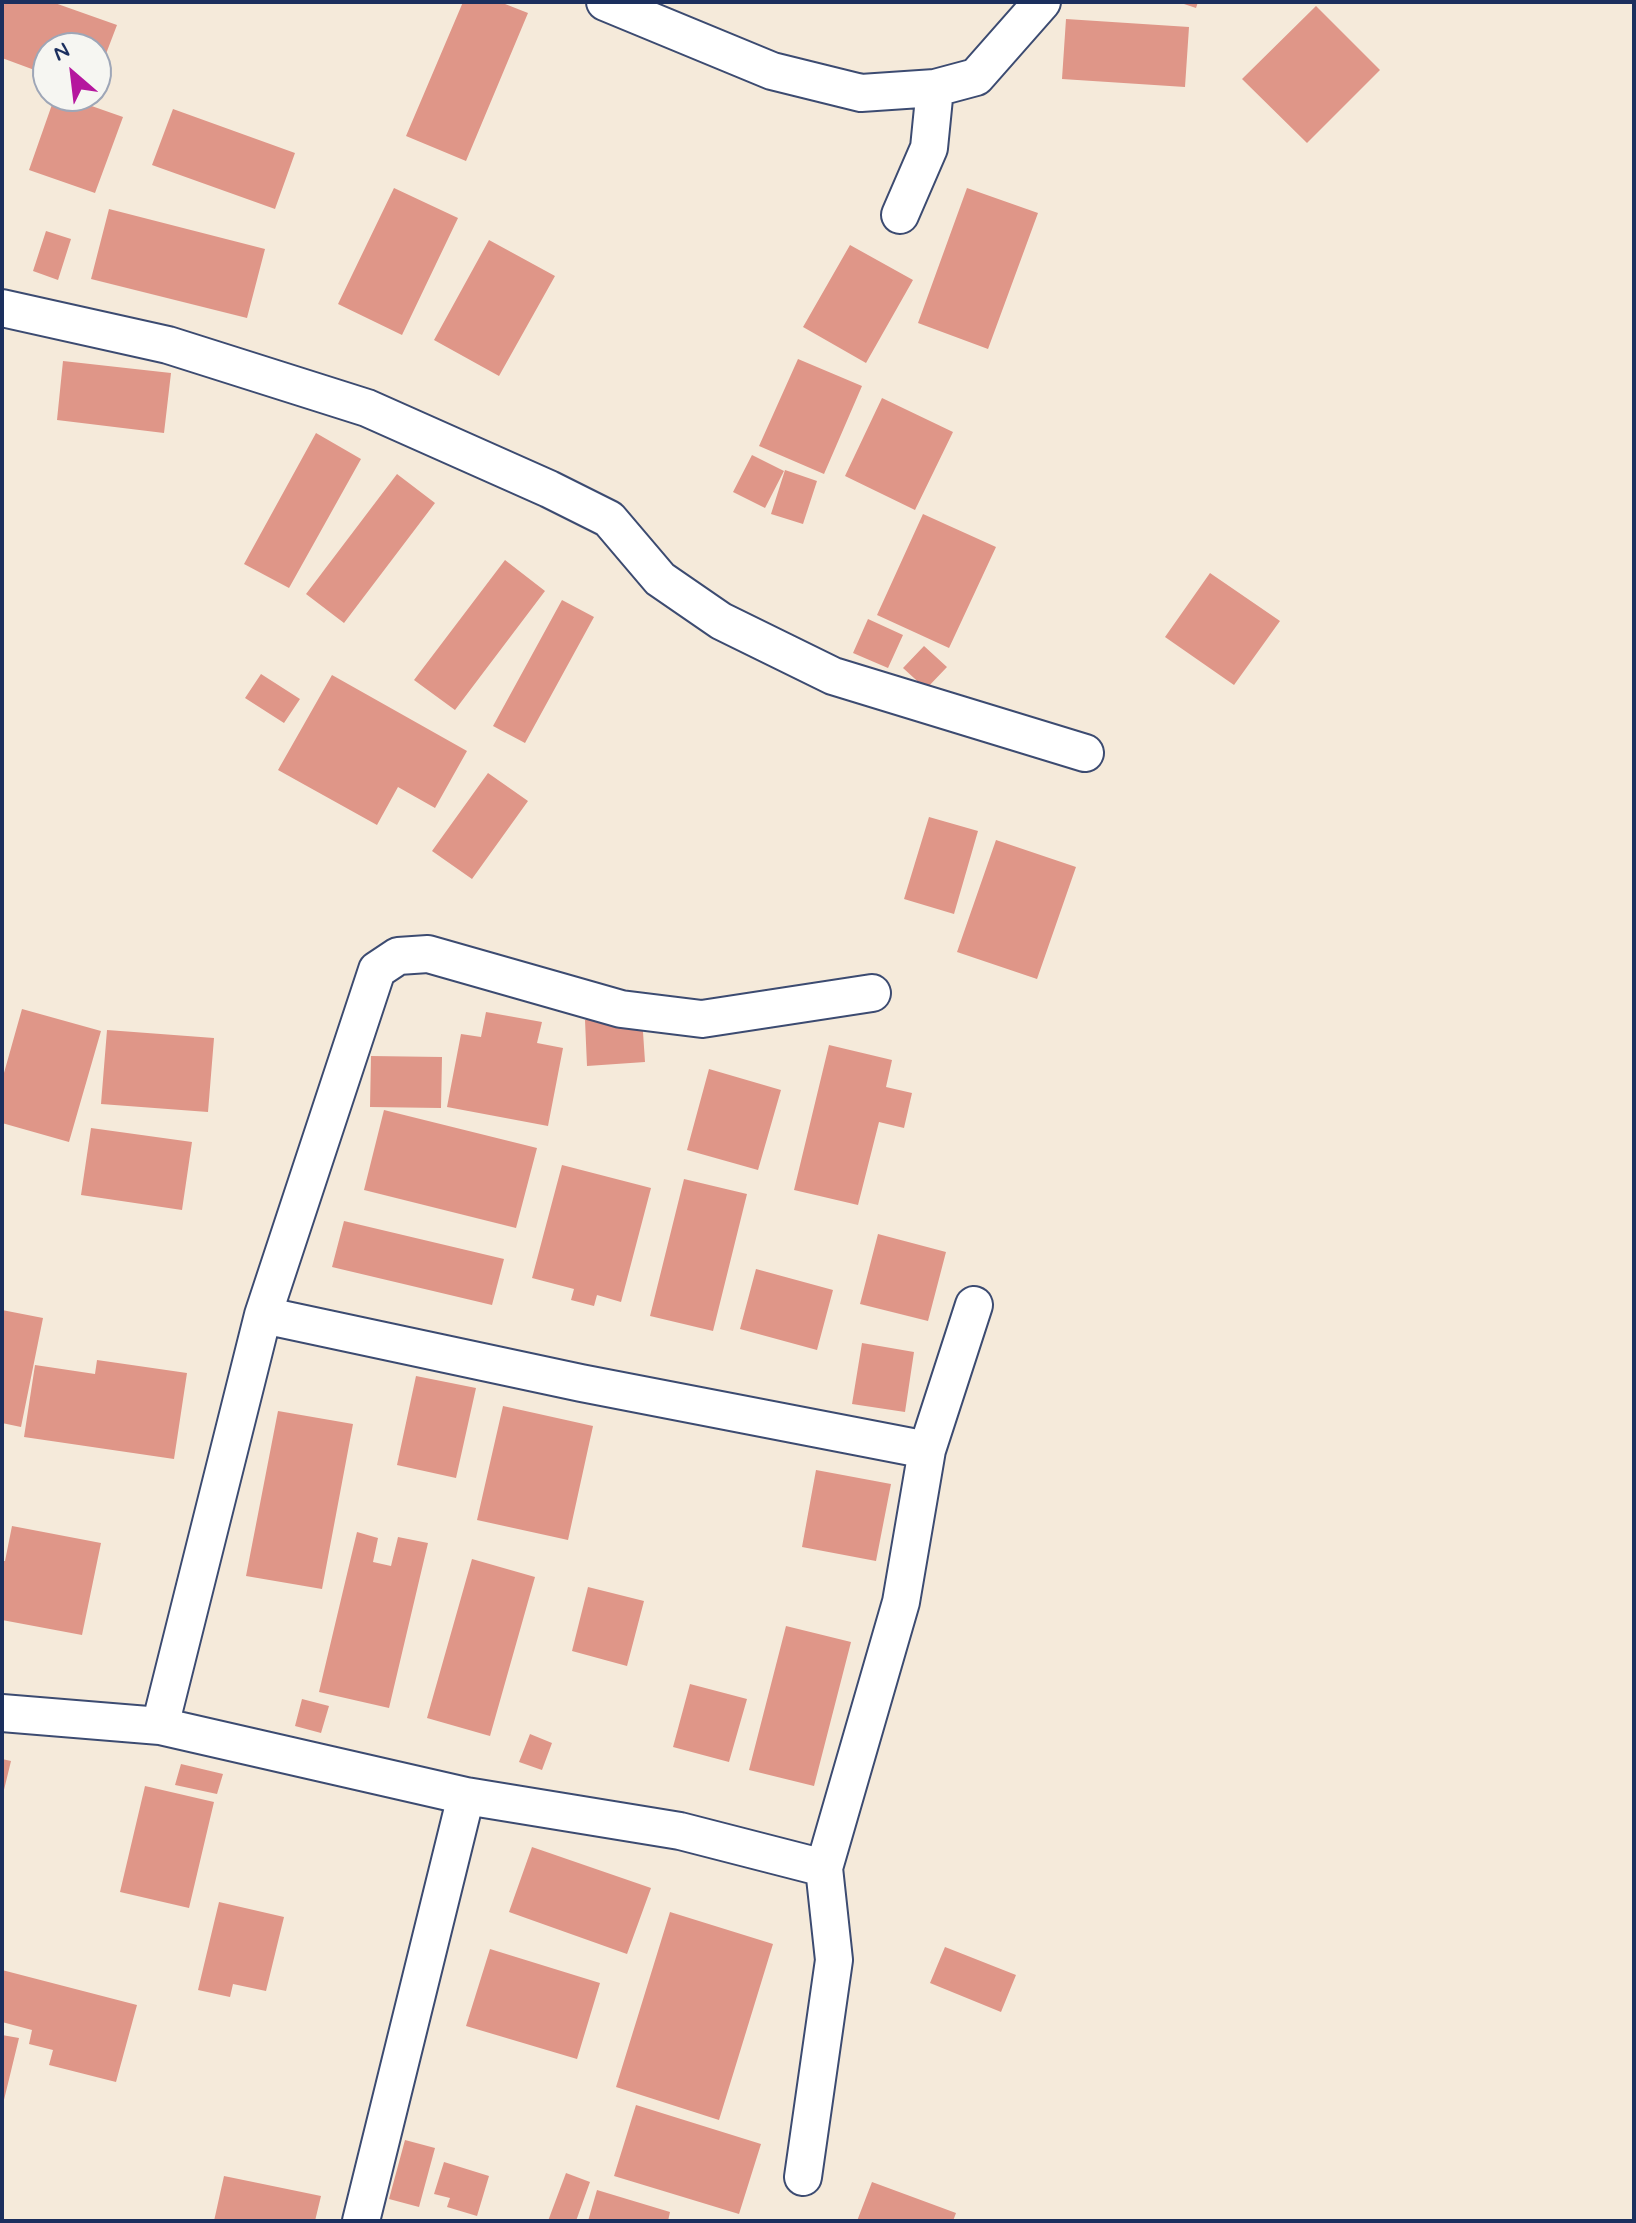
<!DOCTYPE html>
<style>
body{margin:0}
#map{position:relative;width:1636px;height:2223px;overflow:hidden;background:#f5eada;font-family:Mynerve,sans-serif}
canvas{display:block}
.frame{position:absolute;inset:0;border:4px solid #1b2f5e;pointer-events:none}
.north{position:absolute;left:32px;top:32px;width:80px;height:80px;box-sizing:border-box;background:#f6f6f2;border:2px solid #9ea6b7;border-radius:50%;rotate:332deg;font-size:22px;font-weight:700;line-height:32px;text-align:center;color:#1b2f5e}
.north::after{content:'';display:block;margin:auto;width:28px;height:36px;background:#b5179e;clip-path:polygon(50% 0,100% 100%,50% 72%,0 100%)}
</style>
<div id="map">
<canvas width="1636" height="2223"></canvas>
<div class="frame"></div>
<div class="north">N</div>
</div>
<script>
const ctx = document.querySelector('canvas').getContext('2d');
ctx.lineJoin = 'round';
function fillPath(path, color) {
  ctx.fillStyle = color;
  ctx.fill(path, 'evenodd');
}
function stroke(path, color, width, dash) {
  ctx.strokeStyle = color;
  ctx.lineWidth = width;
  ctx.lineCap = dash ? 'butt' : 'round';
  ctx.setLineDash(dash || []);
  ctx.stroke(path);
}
const building = new Path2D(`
 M5 2H52L117 25 96 80V48H48V75L2 58V10Z
 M463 2H500L528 13 466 161 406 136Z
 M1178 2H1198L1196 8Z
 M1316 6 1380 70 1307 143 1242 79Z
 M1066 19 1189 27 1185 87 1062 79Z
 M55 96H63L123 117 95 193 29 170Z
 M173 109 295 153 275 209 152 165Z
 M394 188 458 218 402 335 338 304Z
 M967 188 1038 213 988 349 918 323Z
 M109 209 265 249 247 318 91 279Z
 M46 231 71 239 58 280 33 271Z
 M489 240 555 276 499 376 434 340Z
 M850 245 913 280 866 363 803 327Z
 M798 359 862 386 824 474 759 446Z
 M63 361 171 373 164 433 57 420Z
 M882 398 953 432 915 510 845 476Z
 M316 433 361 459 289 588 244 564Z
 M752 455 784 471 765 508 733 492Z
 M785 470 817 481 803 524 771 514Z
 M397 474 435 503 344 623 306 594Z
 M923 514 996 547 949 648 877 615Z
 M505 560 545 591 455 710 414 680Z
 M1210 573 1280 621 1234 685 1165 637Z
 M562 600 594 617 525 743 493 726Z
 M868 619 903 635 888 668 853 653Z
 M924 646 947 667 926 689 903 668Z
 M261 674 300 699 284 723 245 698Z
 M332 675 467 751 435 808 398 787 377 825 278 770Z
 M488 773 528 801 472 879 432 851Z
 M929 817 978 831 954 914 904 899Z
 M996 840 1076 867 1037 979 957 952Z
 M22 1009 101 1031 69 1142 2 1123V1080Z
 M486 1012 542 1022 537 1043 563 1048 548 1126 447 1107 461 1034 481 1037Z
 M642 1017 645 1062 587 1066 585 1020Z
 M107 1030 214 1038 208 1112 101 1104Z
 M829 1045 892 1060 886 1087 912 1093 904 1128 879 1122 858 1205 794 1190Z
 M371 1056 442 1057 441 1108 370 1107Z
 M709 1069 781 1090 758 1170 687 1150Z
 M384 1110 537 1148 516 1228 364 1190Z
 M91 1128 192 1142 182 1210 81 1195Z
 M562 1165 651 1188 621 1302 597 1295 594 1306 571 1300 574 1289 532 1278Z
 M684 1179 747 1194 713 1331 650 1316Z
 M344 1221 504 1259 492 1305 332 1267Z
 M878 1234 946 1252 928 1321 860 1304Z
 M756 1269 833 1290 817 1350 740 1329Z
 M2 1310 43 1318 21 1427 2 1423Z
 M862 1343 914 1352 905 1412 852 1404Z
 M97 1360 187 1373 174 1459 24 1437 35 1365 95 1374Z
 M416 1376 476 1388 456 1478 397 1465Z
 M503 1406 593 1426 568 1540 477 1520Z
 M278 1411 353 1424 322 1589 246 1576Z
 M816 1470 891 1484 876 1561 802 1547Z
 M12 1526 101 1543 82 1635 2 1620V1561H5Z
 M357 1532 378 1538 373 1562 391 1566 398 1537 428 1543 389 1708 319 1692Z
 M472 1559 535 1577 490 1736 427 1718Z
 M588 1587 644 1601 627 1666 572 1651Z
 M786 1626 851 1642 814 1786 749 1770Z
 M690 1684 747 1699 729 1762 673 1747Z
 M302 1699 329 1706 321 1733 295 1726Z
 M530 1734 552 1743 542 1770 519 1762Z
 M2 1759 11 1761 3 1794H2Z
 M181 1764 223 1774 217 1794 175 1785Z
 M145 1786 214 1802 189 1908 120 1892Z
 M532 1847 651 1888 627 1954 509 1912Z
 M219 1902 284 1917 266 1991 233 1984 230 1997 198 1990Z
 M670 1912 773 1944 719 2120 616 2087Z
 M945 1947 1016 1975 1001 2012 930 1983Z
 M490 1949 600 1983 577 2059 466 2026Z
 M2 1970 137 2005 116 2082 49 2065 53 2050 29 2044 32 2030 2 2022Z
 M2 2035 19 2038 3 2104H2Z
 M636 2105 761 2144 739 2214 614 2176Z
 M405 2140 435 2148 419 2207 389 2199Z
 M444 2162 489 2176 477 2216 447 2207 450 2198 434 2194Z
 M566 2173 590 2182 576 2221H548Z
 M224 2176 321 2196 315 2221H214Z
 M872 2182 956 2213 953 2221H857Z
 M597 2190 670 2212 668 2221H588Z`);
const street = new Path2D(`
 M605 2 772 71 861 93 935 88 976 77 1042 2
 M900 215 929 148 935 88
 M2 308 168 345 367 408 549 489 609 519 660 579 721 621 833 676 1085 753
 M263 1315 581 1383 927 1450
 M2 1713 160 1726 466 1796 680 1831 824 1868
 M160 1726 263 1315 377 970 398 956 428 954 621 1009 702 1019 872 993
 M803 2177 834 1960 824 1868 901 1602 927 1450 974 1305
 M361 2221 466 1796`);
fillPath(building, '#df9688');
stroke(street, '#3c4b71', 40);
stroke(street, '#fff', 36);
</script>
